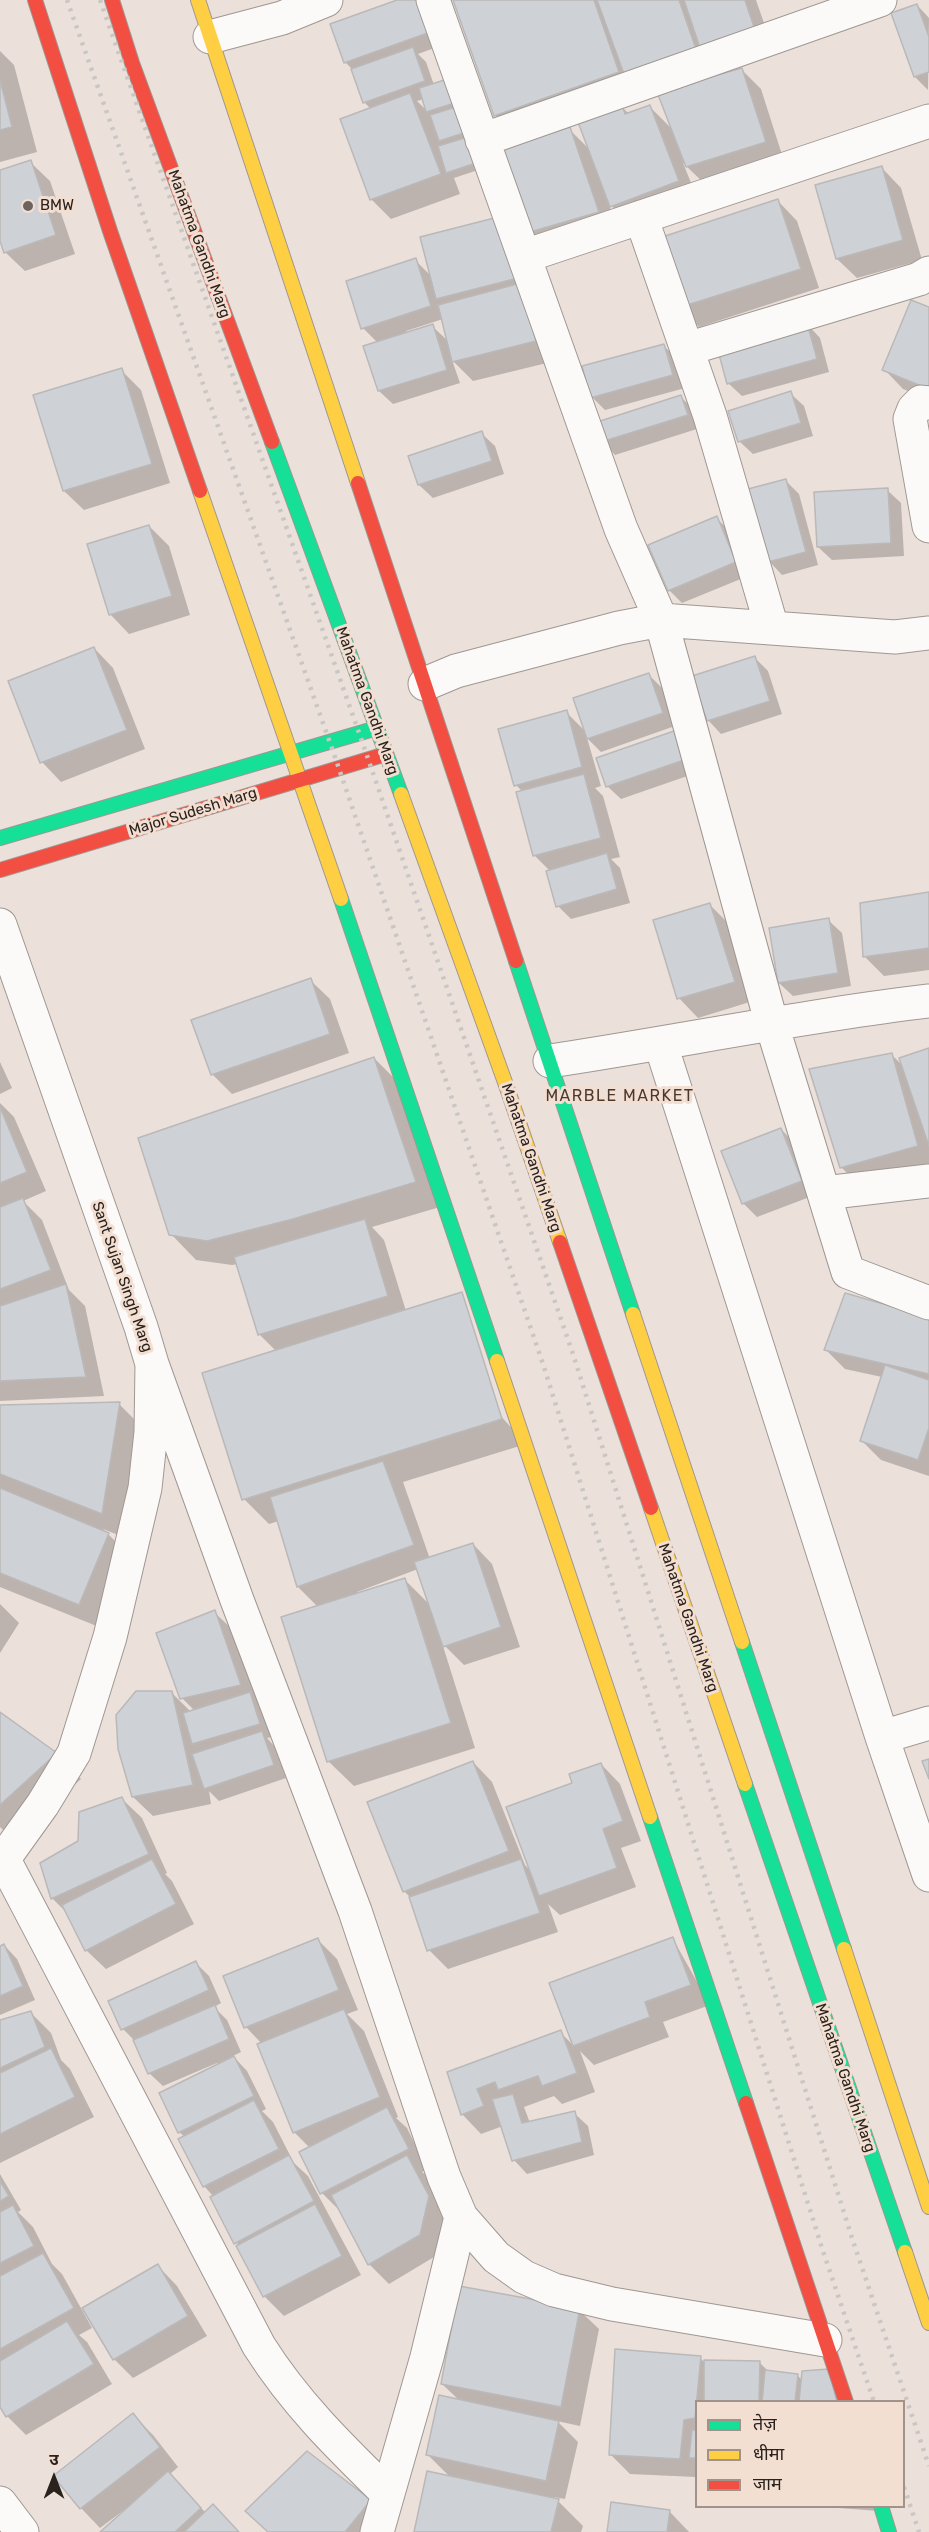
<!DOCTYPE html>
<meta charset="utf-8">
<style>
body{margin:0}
#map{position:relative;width:929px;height:2532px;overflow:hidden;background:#ebe0da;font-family:Rubik,"Noto Sans Devanagari",sans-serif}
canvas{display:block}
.legend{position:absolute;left:695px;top:2400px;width:210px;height:108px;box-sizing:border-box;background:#f3ded2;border:2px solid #a2938a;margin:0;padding:8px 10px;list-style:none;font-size:18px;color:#29221d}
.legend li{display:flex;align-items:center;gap:12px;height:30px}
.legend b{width:30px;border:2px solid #a2938a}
.north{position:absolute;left:24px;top:2448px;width:60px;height:60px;-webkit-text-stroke:4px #f3ded2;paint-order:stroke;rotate:0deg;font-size:16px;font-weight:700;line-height:24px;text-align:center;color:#29221d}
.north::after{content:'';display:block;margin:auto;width:21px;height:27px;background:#29221d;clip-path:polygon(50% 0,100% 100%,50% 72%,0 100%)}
</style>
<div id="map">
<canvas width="929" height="2532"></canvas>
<ul class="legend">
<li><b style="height:8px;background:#16e098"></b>तेज़</li>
<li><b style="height:8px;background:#ffcf43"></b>धीमा</li>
<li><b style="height:8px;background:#f24e42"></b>जाम</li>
</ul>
<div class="north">उ</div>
</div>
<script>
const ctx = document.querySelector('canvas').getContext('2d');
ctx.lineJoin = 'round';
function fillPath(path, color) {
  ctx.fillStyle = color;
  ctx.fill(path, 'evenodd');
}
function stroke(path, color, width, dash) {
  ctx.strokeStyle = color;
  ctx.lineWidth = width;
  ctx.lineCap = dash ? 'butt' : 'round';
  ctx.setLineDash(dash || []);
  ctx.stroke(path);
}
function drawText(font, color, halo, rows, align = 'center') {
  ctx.font = font + ' Rubik,sans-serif';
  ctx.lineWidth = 6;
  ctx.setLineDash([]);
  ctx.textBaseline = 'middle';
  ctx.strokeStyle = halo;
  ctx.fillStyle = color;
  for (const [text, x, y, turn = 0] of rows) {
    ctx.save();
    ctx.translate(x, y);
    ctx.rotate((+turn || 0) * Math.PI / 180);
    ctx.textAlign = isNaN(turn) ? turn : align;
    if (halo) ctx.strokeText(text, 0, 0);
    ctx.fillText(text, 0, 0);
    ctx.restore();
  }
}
const shadow = new Path2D(`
 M401 0 448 43 418 54 426 62 434 85 451 80 481 169 454 178 460 194 391 219 371 199V109L364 102 353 70 345 62ZM424 99 428 112 417 101Z
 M454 0H756L773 49 620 105 629 114 650 107 673 130 742 70 761 89 784 161 707 186 683 163 698 200 631 226 608 202 618 231 551 251 531 231 569 129 590 150 579 120 520 140 495 115Z
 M917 5 929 18 928 90 915 77Z
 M0 51 14 65 37 152 0 162Z
 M30 162 50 181 75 254 25 271 5 252 0 236V172Z
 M882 168 901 188 922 260 857 278 837 259Z
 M778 201 797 221 819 288 699 327 679 307Z
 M506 216 555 361 473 381 452 360 460 383 393 404 379 391 365 347 378 343 363 328 415 260 431 276ZM443 319 449 342 432 326 407 334 406 331Z
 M929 309V399L903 389 884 369Z
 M807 324 820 338 829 372 742 396 728 383Z
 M664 346 677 359 685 388 605 410 592 397Z
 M121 370 141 390 170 483 84 510 64 491 35 396Z
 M790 393 804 406 813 436 753 454 739 441Z
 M681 397 694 410 700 428 615 455 602 441Z
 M481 433 495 446 504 474 433 498 419 485 410 457Z
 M786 481 799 494 818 565 782 575 769 561Z
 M887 490 901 503 904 556 832 560 818 547Z
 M716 518 730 531 748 576 682 603 669 590Z
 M149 526 169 546 190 615 129 634 110 614Z
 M94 648 113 668 145 749 61 782 42 762 9 682Z
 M755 658 768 671 782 714 721 734 708 720Z
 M649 675 662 688 675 726 601 752 587 738 601 786 595 788 603 796 620 857 611 859 620 868 630 903 571 919 558 906 550 871 534 855 523 792 516 785 566 712 586 732Z
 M674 733 687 746 696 773 621 799 607 786Z
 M929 893V970L884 976 865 957Z
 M710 905 729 924 753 1001 698 1018 679 998Z
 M828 920 842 933 851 986 793 996 779 983Z
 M310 980 330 999 349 1053 232 1094 212 1074Z
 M929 1049V1167L861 1187 841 1167 891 1054 903 1066Z
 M374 1058 399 1083 440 1207 372 1227 384 1240 406 1311 526 1444 403 1482 430 1559 473 1544 492 1564 520 1647 464 1665 442 1643 475 1748 354 1786 328 1761 318 1607 298 1587 279 1521 269 1524 244 1499 277 1352 259 1334 238 1264 232 1265 196 1260 171 1234ZM418 1569 431 1606 404 1579 358 1594 357 1592Z
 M0 1062 12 1088 0 1094Z
 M0 1103 14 1117 46 1191 23 1201 42 1220 69 1290 85 1306 104 1396 0 1401Z
 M781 1129 794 1143 815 1195 757 1217 744 1204 723 1152Z
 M929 1319V1476L881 1460 862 1441 882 1377 845 1369 825 1349Z
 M119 1404 144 1429 126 1538 103 1529 133 1559 104 1629 0 1587V1407Z
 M0 1604 19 1623 0 1653Z
 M214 1612 234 1631 272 1737 267 1738 274 1746 286 1778 219 1801 209 1791 211 1804 153 1816 133 1797 172 1693 191 1712 195 1711 182 1698Z
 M0 1714 56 1754 81 1779 14 1840 0 1827Z
 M473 1762 492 1782 525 1865 532 1872 574 1784 601 1764 620 1784 641 1841 621 1848 636 1887 560 1915 548 1904 558 1932 448 1969 429 1950 411 1898 404 1891Z
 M122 1799 142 1818 167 1873 165 1874 172 1881 194 1924 106 1969 86 1950 68 1914 53 1899 42 1864 80 1842Z
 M673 1939 710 2005 663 2022 669 2037 594 2065 580 2051 595 2092 562 2104 554 2096 524 2107 530 2123 574 2113 588 2126 594 2155 527 2174 514 2160 503 2126 481 2134 462 2114 449 2073 560 2032 574 2046Z
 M318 1940 337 1959 358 2010 347 2014 364 2031 398 2117 396 2118 407 2128 427 2169 422 2172 427 2176 448 2216 439 2254 389 2284 369 2264 341 2212 322 2193 310 2148 294 2132 262 2044 246 2027Z
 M4 1945 17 1959 35 2000 0 2015V1947Z
 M196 1963 209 1976 221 2003 214 2007 227 2020 241 2052 233 2056 247 2071 266 2109 262 2111 273 2122 294 2163 308 2176 361 2275 284 2316 264 2296 214 2197 204 2186 180 2139 185 2137 179 2132 218 2065 217 2063 163 2086 149 2073 137 2043 123 2029Z
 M31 2013 51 2033 61 2060 70 2069 94 2117 0 2163V2022Z
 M0 2174 21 2210 18 2212 33 2227 52 2264 62 2274 92 2328 79 2335 87 2342 112 2384 26 2435 7 2416 0 2404Z
 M158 2266 177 2286 207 2336 133 2378 114 2359Z
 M579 2310 599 2329 580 2426 557 2421 578 2442 565 2499 554 2497 583 2526 581 2532H415L450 2477 428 2455 460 2401 442 2384Z
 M700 2358 704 2362H759L769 2372 797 2375 803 2381 851 2402H696V2477L630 2474 611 2455Z
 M133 2415 153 2435 178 2467 169 2475 206 2513 238 2532H103L125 2512 124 2510 100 2528 81 2508 55 2476Z
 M370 2501 380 2532H268Z
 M811 2506H878L879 2511Z
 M670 2512 689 2532H608Z`);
const building = new Path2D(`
 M397 0H425L436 30 344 63 330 24Z
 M453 0H594L619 72 494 116Z
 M597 0H679L696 49 624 74Z
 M684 0H745L755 30 700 48Z
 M917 4 929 37V72L914 77 891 13Z
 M413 47 425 81 363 103 351 69Z
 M742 68 766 142 686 167 657 92Z
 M451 78 458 102 426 112 419 88Z
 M0 80 12 127 0 130Z
 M410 93 441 174 370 200 340 119Z
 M622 105 625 114 650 105 679 181 610 207 578 122Z
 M459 106 467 132 439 141 430 115Z
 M570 127 599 212 530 232 503 148Z
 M468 137 476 163 446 173 438 146Z
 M31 160 56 235 4 253 0 241V170Z
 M882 166 903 240 836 259 815 185Z
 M778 199 801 269 678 308 656 239Z
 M506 215 522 277 436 299 420 237Z
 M416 258 431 306 361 329 346 281Z
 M521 283 536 341 452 362 438 305Z
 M911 300 929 307V389L882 370Z
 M807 323 817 359 727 384 717 347Z
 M433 324 447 370 378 391 363 346Z
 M664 344 673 375 590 398 582 366Z
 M122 368 152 464 63 491 33 395Z
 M791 391 801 423 738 442 728 411Z
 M681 395 688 415 601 442 594 423Z
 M482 431 492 461 418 485 408 456Z
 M786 479 806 552 768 562 748 489Z
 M888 488 891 543 817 547 814 492Z
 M717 516 736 562 668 591 648 545Z
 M149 525 172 596 109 615 87 544Z
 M94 647 127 730 40 763 8 681Z
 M755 656 770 701 707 721 692 676Z
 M649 673 663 713 587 739 573 698Z
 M567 710 582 767 514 786 498 729Z
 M674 731 684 760 606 787 596 758Z
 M584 774 601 838 533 856 516 792Z
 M607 853 617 889 556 907 546 871Z
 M929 892V948L863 957 860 903Z
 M710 903 735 982 677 999 653 920Z
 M829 918 838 973 778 983 769 928Z
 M311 978 330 1034 211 1075 191 1020Z
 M929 1048V1146L899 1058Z
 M892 1053 918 1146 840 1168 809 1069Z
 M374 1057 416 1182 293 1219 207 1241 169 1235 138 1138Z
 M0 1107 27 1172 0 1183Z
 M781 1128 802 1181 742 1204 721 1151Z
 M23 1198 51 1270 0 1289V1207Z
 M365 1219 388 1296 258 1335 234 1257Z
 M66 1284 86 1377 0 1381V1306Z
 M462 1292 502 1419 242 1500 202 1373Z
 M845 1293 929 1317V1374L824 1350Z
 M885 1365 929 1380V1428L918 1460 860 1441Z
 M120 1402 102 1514 0 1474V1405Z
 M383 1461 414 1545 297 1587 270 1497Z
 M0 1488 109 1533 79 1605 0 1573Z
 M473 1543 501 1627 443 1647 414 1562Z
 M405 1578 451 1723 327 1762 281 1617Z
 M215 1610 241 1685 180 1699 156 1633Z
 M136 1691H172L193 1785 132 1797 118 1749 116 1715Z
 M250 1692 260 1724 192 1744 183 1713Z
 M0 1712 57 1753 0 1805Z
 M262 1731 274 1765 204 1789 192 1754Z
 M929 1759V1779L922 1761Z
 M473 1761 509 1851 403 1892 367 1802Z
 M601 1763 623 1821 603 1829 617 1868 539 1896 506 1807 572 1783 569 1774Z
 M122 1797 149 1854 51 1899 40 1863 78 1841 79 1812Z
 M152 1859 176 1904 85 1951 62 1905Z
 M521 1859 540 1913 427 1951 409 1897Z
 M673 1937 691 1985 645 2002 650 2017 573 2046 549 1983Z
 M318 1938 339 1990 244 2028 223 1976Z
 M4 1944 23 1986 0 1996V1946Z
 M196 1961 209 1990 121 2030 108 2001Z
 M215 2005 229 2039 148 2074 133 2040Z
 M344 2009 380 2097 293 2133 257 2044Z
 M31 2011 45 2047 0 2068V2020Z
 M561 2030 577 2073 542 2086 538 2076 498 2090 495 2082 477 2089 484 2106 461 2115 447 2072Z
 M51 2048 75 2097 0 2134V2073Z
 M234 2056 254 2096 178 2133 159 2093Z
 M513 2094 522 2123 575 2111 582 2142 512 2161 492 2099Z
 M254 2100 279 2149 203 2187 178 2139Z
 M387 2107 409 2149 320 2194 299 2152Z
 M289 2155 314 2201 234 2244 210 2197Z
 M407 2155 429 2196 420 2235 368 2265 331 2195Z
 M0 2181 9 2196 0 2201Z
 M315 2204 342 2256 263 2297 236 2246Z
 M13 2205 34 2246 0 2263V2212Z
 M43 2253 74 2308 0 2349V2276Z
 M158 2264 188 2316 113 2360 82 2308Z
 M459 2286 580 2308 561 2407 441 2384Z
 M67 2321 94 2364 6 2417 0 2407V2361Z
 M615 2349 701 2356 695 2418 684 2420 680 2459 609 2455Z
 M704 2360 760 2361 759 2402H704Z
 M829 2369 837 2402H799L802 2371Z
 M765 2370 798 2374 795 2402H762Z
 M439 2395 559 2421 546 2481 426 2455Z
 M133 2413 160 2447 80 2509 53 2476Z
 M692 2430H696V2458H689Z
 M307 2451 371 2500 345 2532H268L245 2511Z
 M168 2471 201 2508 175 2532H100Z
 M427 2471 559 2499 551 2532H414Z
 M611 2502 670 2510 667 2532H607Z
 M213 2504 239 2532H184Z`);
const street = new Path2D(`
 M433 0 621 529 661 620 772 1025 848 1272 929 1303
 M210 37 282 18 326 0
 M482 140 880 0
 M641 217 710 416 772 628
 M525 256 929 121
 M687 349 919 279 929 273
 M929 403 921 402 914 409 910 419 929 526
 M425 684 456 671 619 628 661 620 895 637 929 633
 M0 925 141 1327 152 1364 151 1432 145 1488 110 1637 74 1753 43 1804 0 1864
 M661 1045 882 1737 929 1875
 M550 1061C676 1042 802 1016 929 1001
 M824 1193 929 1181
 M152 1364 237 1600 355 1911 444 2177 461 2217 496 2257 524 2277 554 2290 612 2304 825 2340
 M882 1737 929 1723
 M4 1860 259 2346C295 2403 339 2446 387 2493
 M0 2503 22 2532
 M377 2532 427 2357 461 2217`);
const fast = new Path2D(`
 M272 442 401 794
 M0 838 377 728
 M341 899 497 1361
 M516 961 633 1314
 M742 1642 844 1949
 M745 1784 905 2252
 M650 1817 746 2103
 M881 2506 889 2532`);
const slow = new Path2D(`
 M198 0 358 483
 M200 491 341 899
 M401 794 506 1085 560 1242
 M633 1314 742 1642
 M497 1361 650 1817
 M651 1508 745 1784
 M844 1949 929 2207
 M905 2252 929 2323`);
const jam = new Path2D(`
 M35 0 110 231 200 491
 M112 0 132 63 272 442
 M358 483 516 961
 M0 870 386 754
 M560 1242 651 1508
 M746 2103 846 2402`);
const rail = new Path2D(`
 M67 0 335 757 543 1364 822 2248 874 2402
 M100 0 364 747 573 1354 852 2238 929 2466
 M904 2487 919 2532`);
const markers = [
 [28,206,6,"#6d645f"]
];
const poiNames = [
 ["BMW",40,206]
];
const streetNames = [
 ["Mahatma Gandhi Marg",199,244,70],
 ["Mahatma Gandhi Marg",367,701,70],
 ["Major Sudesh Marg",193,812,-17],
 ["Mahatma Gandhi Marg",531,1158,71],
 ["Sant Sujan Singh Marg",122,1277,71],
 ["Mahatma Gandhi Marg",688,1618,71],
 ["Mahatma Gandhi Marg",845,2078,71]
];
const neighbourhoodNames = [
 ["MARBLE MARKET",620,1096]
];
fillPath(shadow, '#0003');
fillPath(building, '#ced2d7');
stroke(building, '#bab8b8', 1.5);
stroke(street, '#9f9792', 35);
stroke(fast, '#9f9792', 16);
stroke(slow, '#9f9792', 16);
stroke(jam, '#9f9792', 16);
stroke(street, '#fcfaf9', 33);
stroke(fast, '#16e098', 14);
stroke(slow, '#ffcf43', 14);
stroke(jam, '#f24e42', 14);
stroke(rail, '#c9c6c4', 4.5, [3, 6]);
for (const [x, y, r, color] of markers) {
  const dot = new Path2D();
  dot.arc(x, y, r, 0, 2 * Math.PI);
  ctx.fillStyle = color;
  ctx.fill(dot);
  stroke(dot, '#f3ded2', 2);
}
drawText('15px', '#29221d', '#f3ded2', poiNames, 'left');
drawText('15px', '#29221d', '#f3ded2', streetNames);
ctx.letterSpacing = '1.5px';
drawText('16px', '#49392f', '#f3ded2', neighbourhoodNames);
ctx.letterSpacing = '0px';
</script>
